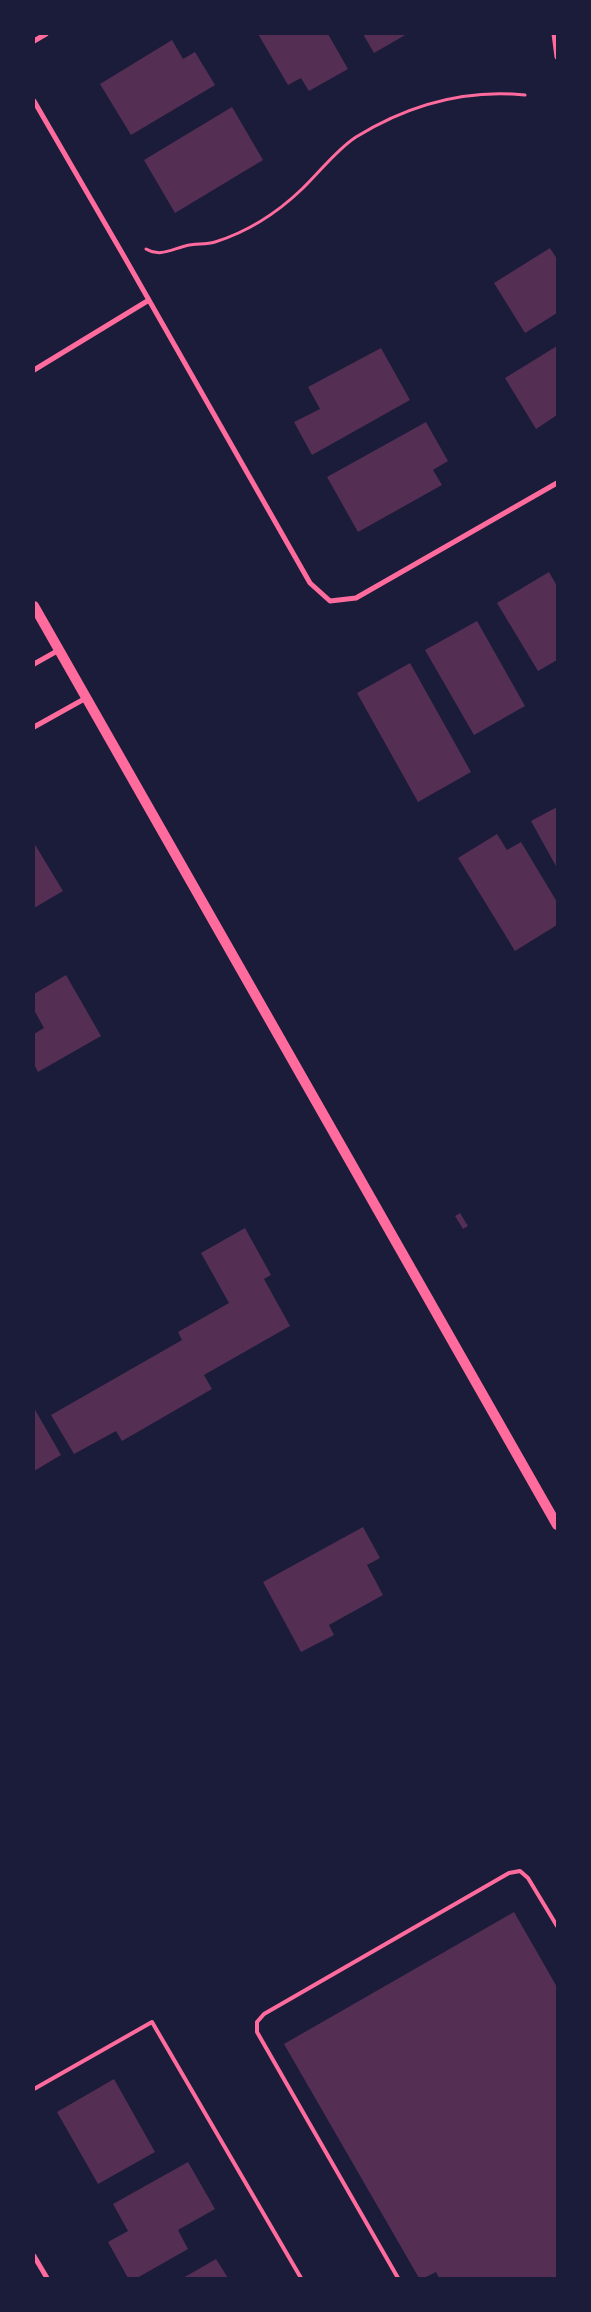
<!DOCTYPE html>
<style>
body{margin:0}
#map{position:relative;width:591px;height:2312px;overflow:hidden;background:#1b1b3a;font-family:Cabin,sans-serif}
canvas{display:block}
.frame{position:absolute;inset:0;border:35px solid #1b1b3a;pointer-events:none}
</style>
<div id="map">
<canvas width="591" height="2312"></canvas>
<div class="frame"></div>
</div>
<script>
const ctx = document.querySelector('canvas').getContext('2d');
ctx.lineJoin = 'round';
function fillPath(path, color) {
  ctx.fillStyle = color;
  ctx.fill(path, 'evenodd');
}
function stroke(path, color, width, dash) {
  ctx.strokeStyle = color;
  ctx.lineWidth = width;
  ctx.lineCap = dash ? 'butt' : 'round';
  ctx.setLineDash(dash || []);
  ctx.stroke(path);
}
const building = new Path2D(`
 M258 34H328L348 69 309 91 301 78 288 85Z
 M363 34H407L374 53Z
 M172 40 183 59 195 52 215 85 131 135 100 84Z
 M232 107 263 160 175 213 144 160Z
 M550 248 557 259V313L525 333 494 283Z
 M557 346V415L536 429 505 378Z
 M381 348 410 400 312 455 294 422 320 409 308 387Z
 M426 422 448 461 433 470 442 485 358 532 327 477Z
 M549 572 557 586V660L538 671 497 603Z
 M477 621 525 706 474 735 425 650Z
 M410 663 471 772 418 802 357 693Z
 M557 807V868L531 821Z
 M497 834 507 850 521 842 557 902V925L515 951 458 858Z
 M34 843 63 891 34 908Z
 M66 975 101 1036 38 1072 34 1064V1034L44 1028 34 1010V994Z
 M460 1213 468 1226 463 1229 455 1216Z
 M245 1228 271 1275 264 1279 290 1326 204 1375 212 1389 122 1441 116 1431 74 1454 51 1415 182 1340 178 1332 229 1303 201 1253Z
 M34 1408 61 1455 34 1471Z
 M363 1527 380 1558 367 1565 383 1595 329 1625 334 1635 301 1652 263 1582Z
 M514 1912 557 1987V2278H439L436 2272 424 2278H419L284 2044Z
 M114 2079 155 2152 98 2184 57 2112Z
 M188 2162 215 2209 178 2230 188 2249 137 2278H128L108 2242 128 2231 113 2204Z
 M216 2259 228 2278H183Z`);
const path = new Path2D(`
 M146 249C160 257 170 250 185 246 195 243 205 245 215 242 247 232 278 212 302 189 319 173 336 150 356 137 408 105 465 89 525 95`);
const service = new Path2D(`
 M34 2089 152 2022 301 2278
 M398 2278 257 2032V2022L264 2014 509 1873 520 1871 528 1878 557 1926`);
const minor = new Path2D(`
 M554 34 557 57
 M34 41 46 34
 M34 101 125 258 310 583 330 601 356 598 557 483
 M34 370 149 300
 M34 664 59 650
 M34 727 86 698
 M34 2256 47 2278`);
const secondary = new Path2D(`
 M34 606 557 1525`);
fillPath(building, '#542f53');
stroke(path, '#ff6b9d', 3);
stroke(service, '#ff6b9d', 4);
stroke(minor, '#ff6b9d', 5);
stroke(secondary, '#ff6b9d', 10);
</script>
